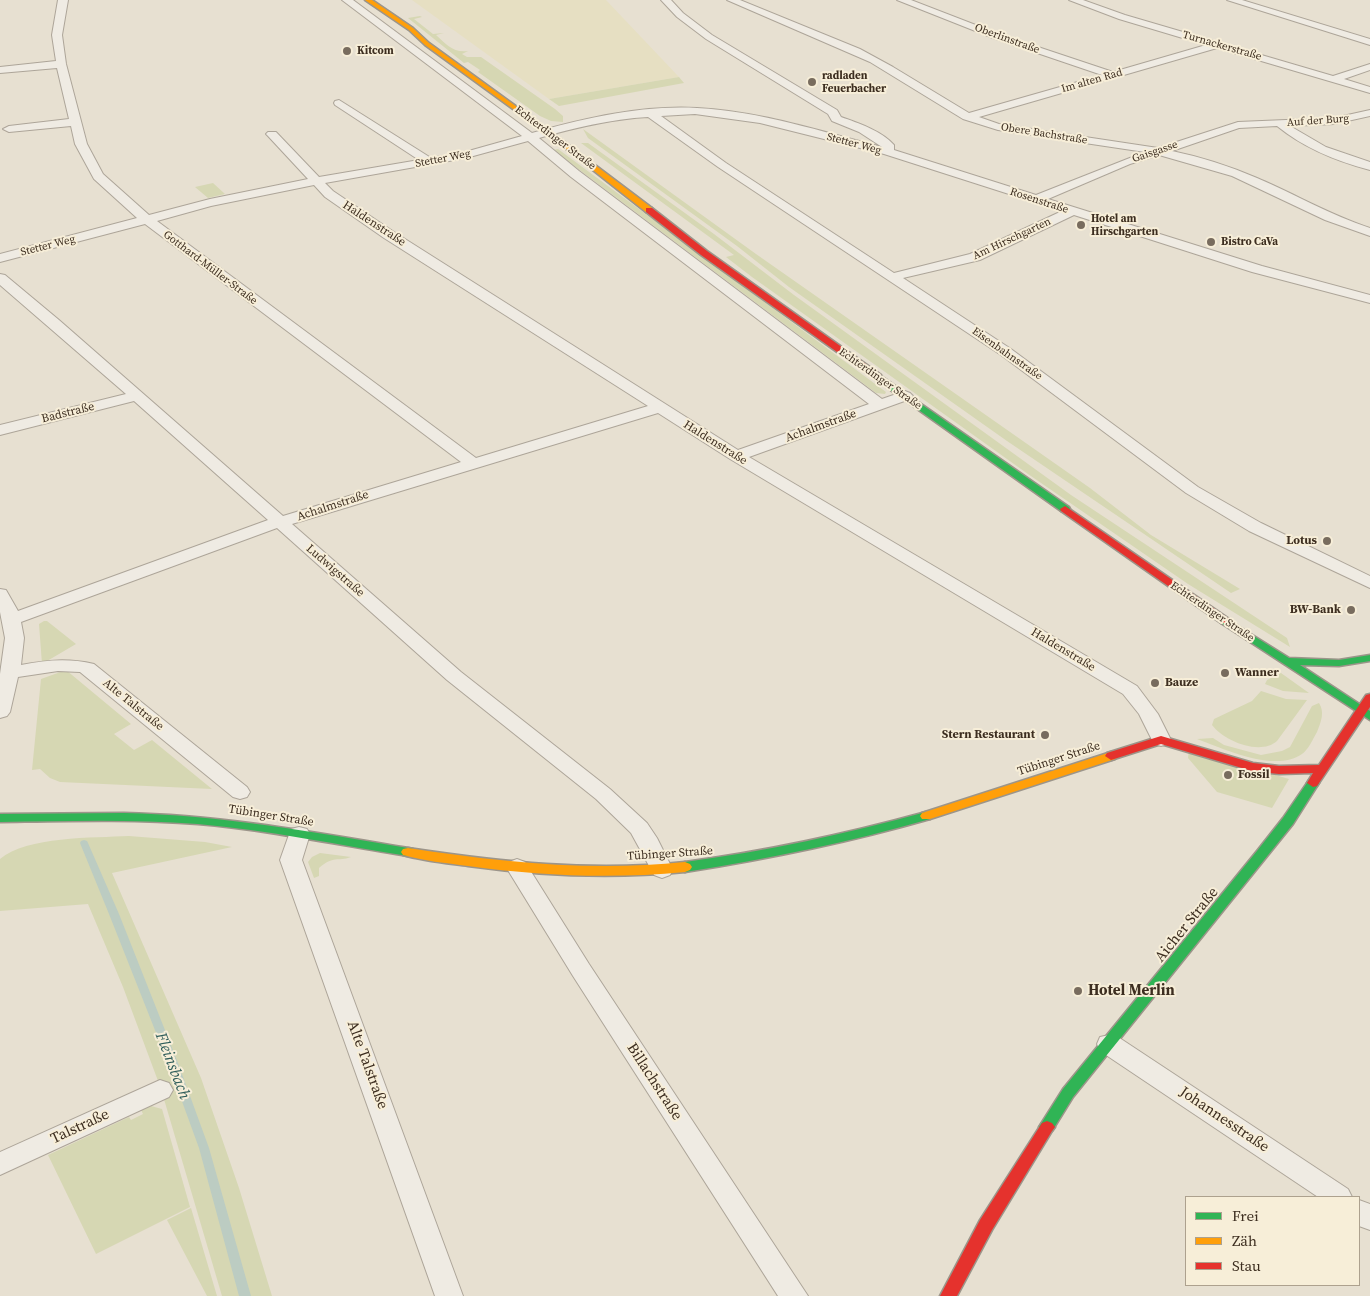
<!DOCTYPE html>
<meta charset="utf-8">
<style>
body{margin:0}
#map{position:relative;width:1370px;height:1296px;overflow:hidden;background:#e7e0d1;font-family:"Source Serif 4",serif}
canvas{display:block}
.legend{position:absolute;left:1185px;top:1196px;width:175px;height:90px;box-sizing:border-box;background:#f7eed8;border:1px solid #ada18e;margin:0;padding:6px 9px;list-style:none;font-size:15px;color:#3d2e20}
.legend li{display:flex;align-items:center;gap:10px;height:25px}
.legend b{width:25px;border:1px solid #ada18e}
</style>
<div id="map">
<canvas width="1370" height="1296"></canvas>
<ul class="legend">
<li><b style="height:6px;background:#30b455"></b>Frei</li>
<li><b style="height:6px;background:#ff9f0a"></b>Zäh</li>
<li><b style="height:6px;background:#e5322d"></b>Stau</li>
</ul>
</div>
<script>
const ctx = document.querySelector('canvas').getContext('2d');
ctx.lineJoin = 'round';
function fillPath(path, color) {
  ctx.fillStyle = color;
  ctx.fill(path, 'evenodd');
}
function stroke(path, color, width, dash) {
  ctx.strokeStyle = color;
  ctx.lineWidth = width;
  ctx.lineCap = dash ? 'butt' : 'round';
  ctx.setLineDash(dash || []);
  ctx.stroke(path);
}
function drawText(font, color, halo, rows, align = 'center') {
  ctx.font = font + ' "Source Serif 4",serif';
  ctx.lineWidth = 4;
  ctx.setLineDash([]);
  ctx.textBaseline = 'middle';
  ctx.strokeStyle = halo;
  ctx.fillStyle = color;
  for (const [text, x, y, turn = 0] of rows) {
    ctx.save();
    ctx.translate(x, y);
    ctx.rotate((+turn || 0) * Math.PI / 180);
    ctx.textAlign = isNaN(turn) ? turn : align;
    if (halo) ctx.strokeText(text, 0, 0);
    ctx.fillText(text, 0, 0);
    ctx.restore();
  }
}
const farmland = new Path2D(`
 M412 0H606L679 77 549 99Z`);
const green = new Path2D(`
 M420 16 422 17 414 19 433 34 444 33 436 35C446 44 453 53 468 51L462 54 467 57H481L555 109 563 116V122L551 121 540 116 478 72 480 70 468 62 464 63 408 18Z
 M679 77 684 83 559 106 549 99Z
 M583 129 756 254 1090 488 1151 535 1240 589 1231 593 1007 441 789 287 737 246 588 138Z
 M581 143H588L714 234 794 295 1071 495 1287 638 1290 647 1188 584 1028 474 752 277 726 257 734 255Z
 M558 149 886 392 885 394 876 393 553 150Z
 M213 183 225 194 208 198 195 187Z
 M44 621H47L76 644 42 664 39 624Z
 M66 670 131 724 114 734 134 750 152 740 212 789 60 782 50 778 40 769 32 770 41 679Z
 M1281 673 1309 693 1283 691 1265 684 1267 680Z
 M1261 691 1286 699 1307 700 1277 741C1260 756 1224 741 1212 725L1214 719 1252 701Z
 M1319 703C1325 712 1321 722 1317 732 1313 739 1308 750 1302 754 1275 773 1224 749 1197 739L1213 738 1224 745 1261 755 1282 751 1290 747 1312 706Z
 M1189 750 1289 779 1272 808 1217 792 1188 758Z
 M129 836 205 842 232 847 112 873 201 1078 239 1188 272 1296H222L161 1089 123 987 88 904 0 911V859C27 836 93 838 129 836Z
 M320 853 351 857C337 862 334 855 319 868V876L314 878 308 862 312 857Z
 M151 1106 162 1109 190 1207 96 1254 48 1155 129 1117 131 1120 143 1114 141 1110Z
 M191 1208 217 1296H207L167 1220Z`);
const stream = new Path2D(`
 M84 840 87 841 88 843 119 914 178 1063 209 1148 251 1296H239L199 1148 168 1063 109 914 80 843 81 841Z`);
const street = new Path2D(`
 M58 0H68L62 35 66 64 87 144 103 174 149 215 210 199 308 179 268 136 266 134 268 132H276L319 177 419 160 335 105 334 103 335 101 339 100 431 158 465 152 522 136 342 0H353L532 133C585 118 642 105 697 108 760 111 822 132 882 147L859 132 832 121 828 114 706 39 677 17 661 0H671L683 13 712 35 837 110 841 117C858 123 882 131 894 145V150L1036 195 1145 152 998 130 963 119 870 62 727 0H740L860 49 893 67 969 113 1102 75 993 38 897 0H911L999 34 1113 72 1206 45 1119 19 1069 0H1083L1125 15 1333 76 1370 64V70L1344 79 1370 87V93L1217 48 979 117 999 124 1158 148 1238 122 1334 118 1370 110V116L1334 124 1290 126 1326 147 1370 162V170C1336 161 1304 148 1277 126L1239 128 1172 151C1201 157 1229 166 1257 178 1295 194 1330 215 1370 228V236L1325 220 1232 176 1159 155 1130 164 1048 199 1262 266 1370 295V303L1252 272 1074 215 980 260 903 278 1011 349 1198 487 1261 523 1370 576V588L1249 531 1186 493 1001 355 718 167 648 117C611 119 574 128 539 138L579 171 882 399 905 391 910 393 913 396 910 399 749 457 1137 686 1158 714 1171 740 1168 744 1161 746 1154 744 1139 714 1123 694 730 459 658 413 292 524 461 672 610 789 647 823 657 838 673 870 670 875 662 878 654 875 631 833 596 799 447 680 277 528 21 622 24 638 21 665C47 660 68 658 94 664L247 787 250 792 247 797 240 799 233 797 80 672 58 671 18 677 10 712 7 716 0 718V674L5 638 0 612V589L6 590 18 611 268 520 134 401 0 435V425L126 394 0 285V274L5 275 59 320 283 516 461 462 145 224 0 262V254L137 218 94 179 75 144 71 126 9 132 3 129 9 126 69 119 57 68 0 73V67L56 61 52 35ZM695 114 760 123 884 154 1062 211 970 254 894 273 726 163 661 116ZM528 141 571 177 869 404 738 450 394 232 333 191 325 183 466 158ZM314 185 325 197 384 238 648 406 476 458 157 221 211 206Z
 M1227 0H1242L1370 39V45Z
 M299 827 307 829 310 834 302 860 463 1296H435L280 860 291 829Z
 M517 859 525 862 589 964 808 1296H778L573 976 506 867 509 862Z
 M1109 1035 1118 1037 1348 1189 1352 1197H1318L1100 1051 1097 1044 1100 1037Z
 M160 1080 169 1083 173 1090 169 1097 0 1175V1152Z
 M1359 1200 1370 1204V1230L1359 1226Z`);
const fast = new Path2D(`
 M878 374 1069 507 1070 509 1069 511H1061L875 379 874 377Z
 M1225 618 1289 658 1339 660 1370 655V661L1339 666 1300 665 1370 711V720L1221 623 1219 621 1221 619Z
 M1313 779 1319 783 1293 824 1073 1097 1052 1131 1047 1133 1042 1131 1039 1127 1063 1089 1257 851 1283 818 1309 780Z
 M926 812 930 813 932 816 930 819C850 842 768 859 685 872L680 870 678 867 680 864 685 862C767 851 846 834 926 812Z
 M124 813C220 815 313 832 408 848L413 849 415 852 413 855 408 856C338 845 268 830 198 824 132 819 66 821 0 822V814Z`);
const slow = new Path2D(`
 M365 0H372L413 28 429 43 550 131 652 208V212H646L546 133 425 45 409 30Z
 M1111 752 1115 753 1117 756 1115 759 930 819H922L920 816 922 813Z
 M408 848C501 862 591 872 685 862L690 864 692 867 690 870 685 872C612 879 540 876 468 866 446 863 424 861 403 855L401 852 403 849Z`);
const jam = new Path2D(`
 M646 208H652L707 251 881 375V379H875L701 255 646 212Z
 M1065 506 1229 619 1231 621 1229 623H1221L1061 511 1060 509Z
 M1370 694V707L1317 786 1313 787 1307 783 1313 773 1279 774 1252 771 1161 744 1111 760 1105 756 1107 753 1161 736 1253 763 1279 766 1319 765 1366 695Z
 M1047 1121 1052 1123 1055 1127 1052 1131 992 1230 957 1296H940L980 1220 1042 1123Z`);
const markers = [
 [347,51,5,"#786c5e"],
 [812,82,5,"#786c5e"],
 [1081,225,5,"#786c5e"],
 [1211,242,5,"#786c5e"],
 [1327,541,5,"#786c5e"],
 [1351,610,5,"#786c5e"],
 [1225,673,5,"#786c5e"],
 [1155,683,5,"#786c5e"],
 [1045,735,5,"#786c5e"],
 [1228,775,5,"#786c5e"],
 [1078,991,5,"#786c5e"]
];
const farStreetnames = [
 ["Oberlinstraße",1007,39,20],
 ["Turnackerstraße",1222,46,16],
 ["Im alten Rad",1092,81,-16],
 ["Auf der Burg",1318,121,-4],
 ["Obere Bachstraße",1044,134,9],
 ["Echterdinger Straße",555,138,37],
 ["Stetter Weg",854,144,15],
 ["Gaisgasse",1155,152,-19],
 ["Stetter Weg",443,159,-11],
 ["Rosenstraße",1039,201,18],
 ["Am Hirschgarten",1012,239,-25],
 ["Stetter Weg",48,246,-14],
 ["Gotthard-Müller-Straße",210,268,37],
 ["Eisenbahnstraße",1007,354,35],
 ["Echterdinger Straße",880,379,35],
 ["Echterdinger Straße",1212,612,34]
];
const farPoinames = [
 ["Kitcom",357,51],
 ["radladen",822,76],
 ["Feuerbacher",822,89],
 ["Hotel am",1091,219],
 ["Hirschgarten",1091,232],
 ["Bistro CaVa",1221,242]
];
const streetNames = [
 ["Haldenstraße",374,224,33],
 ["Badstraße",68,413,-14],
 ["Achalmstraße",821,426,-20],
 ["Haldenstraße",715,443,32],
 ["Achalmstraße",333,506,-18],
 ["Ludwigstraße",335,571,41],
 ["Haldenstraße",1063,650,31],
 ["Alte Talstraße",133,705,39],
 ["Tübinger Straße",1059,759,-18],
 ["Tübinger Straße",271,816,9],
 ["Tübinger Straße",670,854,-4]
];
const poiNames = [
 ["Lotus",1317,541],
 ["BW-Bank",1341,610],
 ["Wanner",1235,673,"left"],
 ["Bauze",1165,683,"left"],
 ["Stern Restaurant",1035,735],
 ["Fossil",1238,775,"left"]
];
const nearStreetnames = [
 ["Aicher Straße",1187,925,-51],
 ["Alte Talstraße",367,1065,70],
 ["Billachstraße",654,1082,57],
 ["Johannesstraße",1224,1120,34],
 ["Talstraße",80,1127,-25]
];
const nearPoinames = [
 ["Hotel Merlin",1088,991]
];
const nearWaternames = [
 ["Fleinsbach",172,1066,69]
];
fillPath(farmland, '#e6dfc2');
fillPath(green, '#d6d7b3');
fillPath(stream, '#bcccc2');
stroke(street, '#ada599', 2);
stroke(fast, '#9c958a', 3);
stroke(slow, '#9c958a', 3);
stroke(jam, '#9c958a', 3);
fillPath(street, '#efebe3');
fillPath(fast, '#30b455');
fillPath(slow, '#ff9f0a');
fillPath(jam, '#e5322d');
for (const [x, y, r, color] of markers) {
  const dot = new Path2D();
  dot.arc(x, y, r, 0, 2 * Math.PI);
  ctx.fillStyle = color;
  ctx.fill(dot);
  stroke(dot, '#f7eed8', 2);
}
drawText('11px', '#3d2e20', '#f7eed8', farStreetnames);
drawText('bold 11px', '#3d2e20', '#f7eed8', farPoinames, 'left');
drawText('12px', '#3d2e20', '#f7eed8', streetNames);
drawText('bold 12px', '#3d2e20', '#f7eed8', poiNames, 'right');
drawText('15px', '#3d2e20', '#f7eed8', nearStreetnames);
drawText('bold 15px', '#3d2e20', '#f7eed8', nearPoinames, 'left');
drawText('italic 16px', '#2f5d5a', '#f7eed8', nearWaternames);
</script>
